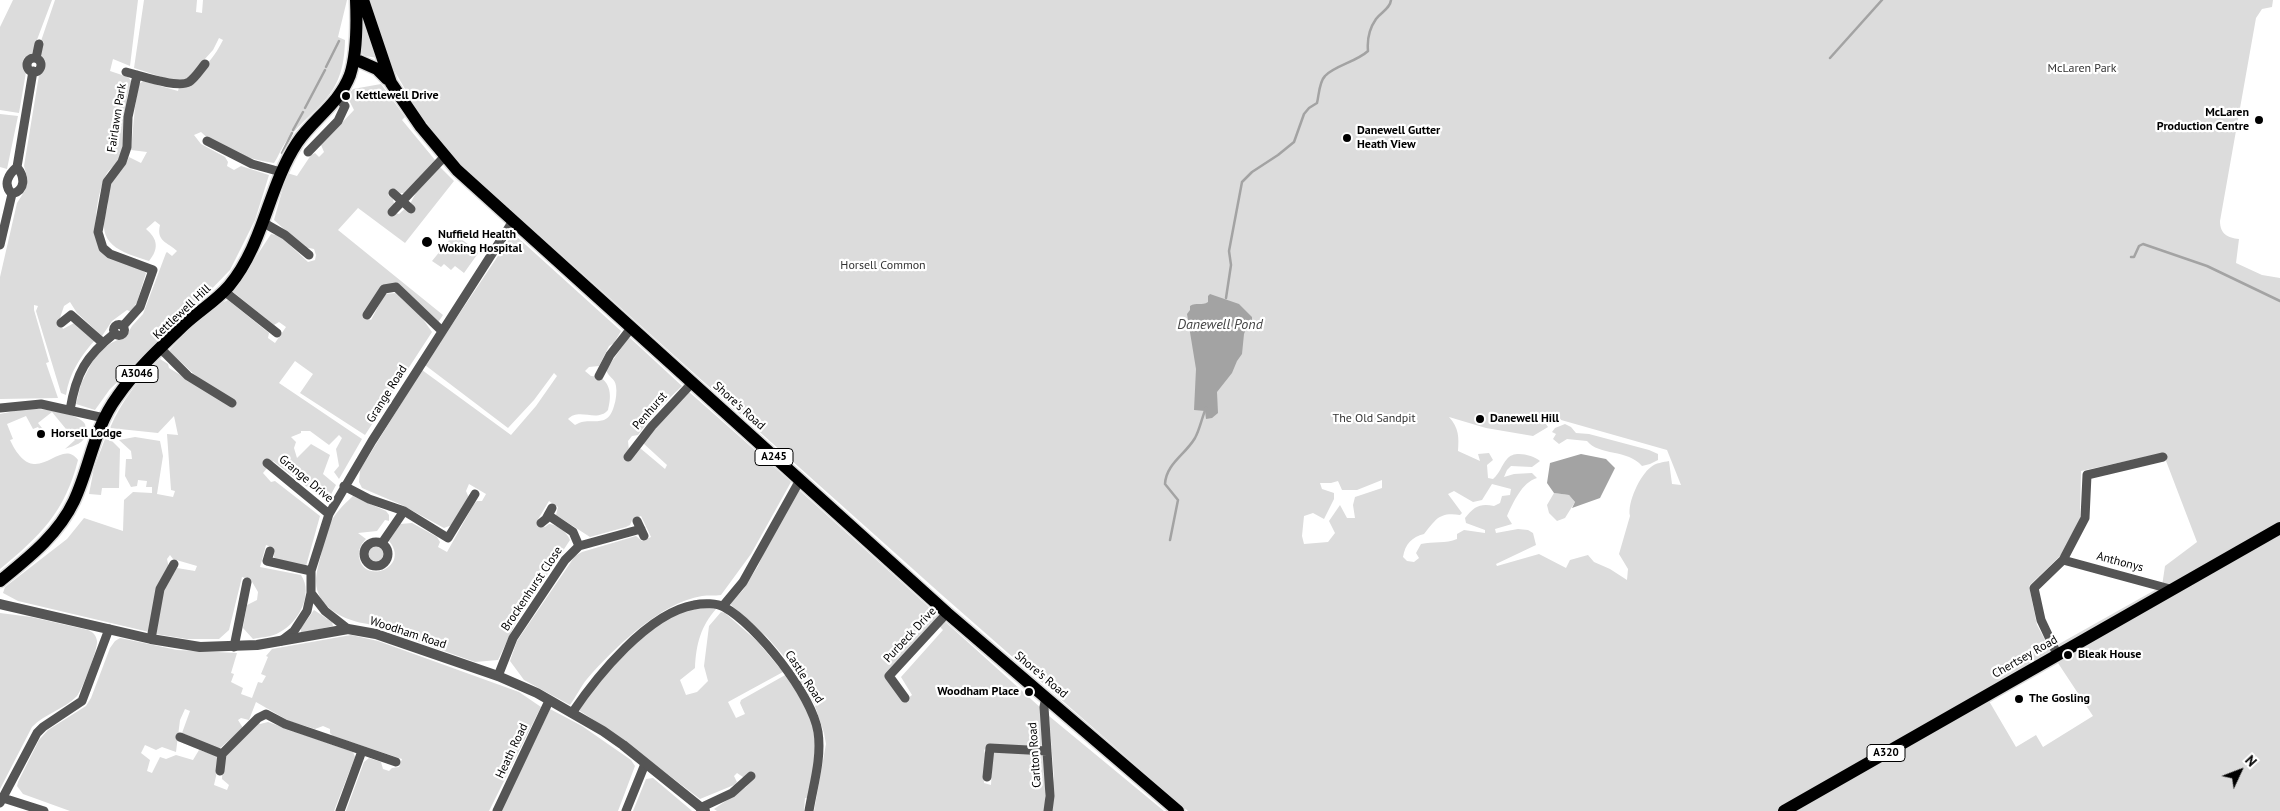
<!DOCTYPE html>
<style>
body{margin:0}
#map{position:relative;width:2280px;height:811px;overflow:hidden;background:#fff;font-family:"PT Sans",sans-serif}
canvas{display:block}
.north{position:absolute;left:2215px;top:746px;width:50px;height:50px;-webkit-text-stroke:4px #fff;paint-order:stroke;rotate:47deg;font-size:14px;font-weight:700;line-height:20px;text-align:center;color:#000}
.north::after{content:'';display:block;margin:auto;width:18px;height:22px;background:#000;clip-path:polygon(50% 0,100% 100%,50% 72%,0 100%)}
</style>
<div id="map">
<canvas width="2280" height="811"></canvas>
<div class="north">N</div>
</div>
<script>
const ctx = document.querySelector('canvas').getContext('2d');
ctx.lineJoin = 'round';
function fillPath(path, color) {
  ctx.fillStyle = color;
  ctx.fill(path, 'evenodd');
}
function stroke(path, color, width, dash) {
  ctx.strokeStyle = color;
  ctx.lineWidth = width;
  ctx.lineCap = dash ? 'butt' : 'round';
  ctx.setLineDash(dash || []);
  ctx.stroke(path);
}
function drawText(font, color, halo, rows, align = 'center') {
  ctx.font = font + ' "PT Sans",sans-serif';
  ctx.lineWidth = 4.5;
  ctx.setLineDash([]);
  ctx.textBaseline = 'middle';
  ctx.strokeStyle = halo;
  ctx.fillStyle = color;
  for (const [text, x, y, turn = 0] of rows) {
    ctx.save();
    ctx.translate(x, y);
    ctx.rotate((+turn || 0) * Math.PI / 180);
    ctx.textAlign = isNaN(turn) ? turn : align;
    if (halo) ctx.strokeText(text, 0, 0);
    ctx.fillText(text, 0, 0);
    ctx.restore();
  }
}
const green = new Path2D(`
 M13 0H52L32 53 24 58 23 62 26 72 19 113 0 110V27Z
 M55 0H138L130 66 113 59 110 71 128 77 132 82C130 88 127 95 127 101 127 117 129 143 121 159 118 164 111 167 107 173 98 189 93 224 97 241L146 273 137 302 131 312 127 310 112 321 102 336 77 313 70 302 64 306 59 321 63 329 76 322 96 339C82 354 69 373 66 395L61 393 36 311 38 306 34 305V310L49 362 46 363 58 398 0 399V277L17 203 24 192 27 183V177L24 166 39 75 44 64 40 56 44 42 41 41Z
 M144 0H197L196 12 202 13 203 0H347L338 37 345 40C344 100 315 103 285 143 281 149 278 157 274 163 251 160 217 149 201 132L194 135 201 144 225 157 228 162 227 166 234 170 241 166 269 175 255 220 230 270 167 335 110 389 95 410 76 404 81 384 96 354 111 343 126 336 132 326 143 314 166 253 167 252 172 256 177 251C168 242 156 242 160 225L155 221 146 229C158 239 159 249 149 261 120 252 95 244 107 209 109 201 107 193 110 186 114 175 125 168 129 157L141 163 147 152 131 150 135 107 139 84 143 81 178 91 179 87C199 74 212 62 223 40L219 38 213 50 186 80 174 81 134 68Z
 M367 0H2273L2272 7 2262 9 2256 18 2220 221C2220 234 2228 238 2239 239L2236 263 2262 275 2280 278V811H1188L942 595 460 164 419 113 391 65ZM1547 416 1667 450 1681 485 1672 484 1669 461C1664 462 1655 463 1651 467 1640 475 1627 503 1630 516L1619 554 1628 569 1627 580 1610 569 1594 562 1588 555 1570 560 1566 568 1539 554 1497 566 1496 564 1536 545 1533 533 1528 530 1518 529 1496 533 1495 529 1512 524 1507 516C1513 503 1522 482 1537 478L1532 473 1514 474 1504 477 1507 470 1511 466 1532 467 1540 461C1532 455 1514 450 1507 459 1501 466 1500 473 1493 479L1488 478 1487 465 1493 460 1489 453 1478 454 1480 461 1458 451C1459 437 1459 428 1449 417L1486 428 1533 436 1548 427 1542 418ZM2163 453 2197 542 2165 566 2162 586 2050 649 2037 625 2029 586 2064 552 2080 518 2081 471ZM1382 480V488L1355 497 1353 505 1355 518H1347L1340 505 1329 521 1335 533 1328 542 1304 544 1302 536 1304 516 1313 513 1324 519 1334 499V493L1322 489 1320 483H1331L1338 481 1342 490H1357ZM1492 484 1511 489 1510 495 1502 496 1500 503 1494 506C1481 503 1474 506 1465 518L1466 523 1485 530V533L1464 530 1457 534V539C1446 544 1433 541 1421 544L1416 553 1419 558 1414 562 1407 561 1403 557C1405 544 1412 537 1424 534 1436 520 1438 512 1460 515L1462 513 1448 494 1454 491 1473 502 1482 500ZM2056 660 2093 716 2043 747 2036 735 2016 747 1989 701Z
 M361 10 378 58 365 56 360 52Z
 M381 84 405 117 402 120 435 160 404 193H400L393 189 388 195 393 199 396 213 399 214 410 204 419 187 439 166 454 181 405 243 358 208 338 230 443 315 437 324 395 284 384 286 363 316 371 320 385 294 396 293 418 312 432 332 365 435 300 393 313 374 295 361 279 383 362 439 339 479 334 472 339 466 336 449 342 438 339 435 329 445 310 431H301V433L291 437 296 442 294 448 297 458 311 444 330 455 323 474 336 485 327 502 273 461 263 473 271 482 275 481 320 516 306 566 275 559 273 554 274 548 266 545 260 567 301 575C314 594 298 623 280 632 272 637 262 637 253 639L243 628 247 605 257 600 258 592 251 580 242 577 229 630 219 639H187L156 634 164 587 177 568 195 571 197 566 173 559 170 555 167 559 169 568 149 632 18 601 3 593 5 587 67 539 84 518 123 531 124 500 133 492 152 493V487H146L147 481 138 480 137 486 131 487 125 476 126 459H132L131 451 119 440 135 437 160 441 163 456 157 494 173 497 175 491 171 490 167 434 178 435 174 416 158 433 110 428C121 402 139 378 160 359L168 364 169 368 224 402 169 351C185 333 205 310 228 300L269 333 268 338 275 343 286 327 279 322 274 325 233 292 271 234 280 236 308 262 315 260 316 255 314 249 304 247 274 220 287 173 297 176 311 155 315 153 319 157 324 152 321 145 354 110 347 96 353 89Z
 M0 114 18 116 7 169 0 167Z
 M454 234 479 252 464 273 455 266 451 270 444 264 441 267 432 261Z
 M512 235 516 236 621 331 614 343 609 346 599 366 589 367 585 371 591 376 600 377C612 385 611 398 608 410 597 423 579 407 568 419L575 425C590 415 607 431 614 406 616 400 617 392 616 386 615 378 608 377 606 370L629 337 682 386C666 401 650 418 638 435L632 436 628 441 629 451 640 448 665 469 667 465 643 443 688 391 791 482 751 554 721 595C715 596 708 595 702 596 660 603 614 648 587 679 581 686 576 697 570 705L524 680 510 661 517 641 575 556 582 552 636 536 642 541 651 537 641 516 632 520 630 525 626 527 590 537 556 515 558 507 549 501 537 521 545 527 549 524C556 524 568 533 570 540L515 624 498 660 475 662 368 624C346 621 316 608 316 581 316 573 319 563 321 555 327 525 331 516 353 496L386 511 389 515V521L385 520 377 531 358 533 366 539C361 544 358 550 359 557 364 586 411 567 389 541L400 524 412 523 437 537 440 542 438 547 447 552 474 504 477 501H482L486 494 469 484 466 491 469 498 452 525 444 528 402 505 362 488 359 482 360 470 422 370 511 435 536 406 557 376 554 373 534 400 508 428 425 365Z
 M30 408C42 409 79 413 85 424 89 442 79 444 65 449L75 440 52 412 38 423 42 428 40 430 38 427 33 429 26 416 7 424 13 439 10 440C36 495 59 435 78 460 65 512 40 536 0 569V414Z
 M1565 424 1571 427 1576 433 1589 434 1649 450 1658 454V460L1650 464 1642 466C1628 449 1599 456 1587 441L1567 439 1559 444 1553 439 1556 434 1552 432 1555 428Z
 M105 439 112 441 120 449 119 488H102L101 495 89 494 94 468Z
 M799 490 1042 709 1044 748 991 744 984 750 986 757 984 783 991 785 993 752 1045 753V811H814L826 744 824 733 815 706 819 703 815 705 787 660 767 637 730 604 743 590 758 566 771 537ZM935 622 943 630 901 677 912 695 903 702 885 676Z
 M1554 493 1569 495 1575 502 1565 518 1557 521 1549 513 1547 505Z
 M366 554a10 10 0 1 1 20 0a10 10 0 1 1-20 0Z
 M697 607 716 609C701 626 696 644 695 668L680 680 686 695 697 692 708 681 704 666 709 626 721 612 725 613 757 641 783 672 728 702 736 718 745 714 740 703 741 700 787 674C795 688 805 703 811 718 821 742 812 774 808 798H805L804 811H717L714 809 746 787 754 778 743 777 737 773 734 776 737 782 734 785 700 799 615 734 577 709C600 680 632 639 664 620 674 615 686 611 697 607Z
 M314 610 332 622 333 626 301 633V628Z
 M0 613 31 617 88 630C93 632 96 635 97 641 98 649 82 690 77 696 65 709 44 714 32 727L0 789Z
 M351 635 378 641 519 692 541 707 489 811H346L364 762 369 758 381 762 383 769 389 771 392 768 399 767 402 759 333 736 330 733V729L323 726 315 729 289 721 256 702 249 720 241 718 238 720 243 728 219 749 182 733 190 711 185 709 180 720 176 752 162 747 156 750 145 745 141 753 150 760 147 771 152 773 160 757 166 759 176 755 193 760 199 750 218 756 220 759 214 785 227 790 229 785 222 779 223 757 258 722 260 724 268 722 353 752 355 757 334 811H70L23 794 17 786 18 782 39 740 48 730 86 706 91 698 110 648 115 641 120 638 177 650 237 653 231 673 234 674 231 682 243 688 241 694 252 698 258 682 262 683 266 676 261 674 268 657 266 656 272 649Z
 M550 709 582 726 631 760 635 766 618 811H501Z
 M1049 716 1164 811H1050L1054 777Z
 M653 778 691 810 692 811H633L646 779Z`);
const water = new Path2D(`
 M1210 294 1239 304 1252 317V322L1248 324 1244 334 1242 354 1237 361 1232 373 1217 392 1218 413 1212 418 1206 419 1205 411 1194 410 1196 369 1187 314 1190 310V306C1196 302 1202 306 1208 302V296Z
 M1581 454 1606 459 1615 468 1600 498 1572 508 1575 502 1569 495 1554 493 1547 483 1550 463Z`);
const stream = new Path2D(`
 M1830 58 1882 0
 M326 67 339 41
 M305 108 325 70
 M293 130 303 112
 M282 153 292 133
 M2131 257H2134L2139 246 2143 244 2207 266 2280 301
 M1226 298 1231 265 1229 251 1242 182 1252 172 1278 155 1294 142 1304 114 1309 108 1317 103C1319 95 1319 82 1325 76 1334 66 1356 62 1368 51 1367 40 1369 29 1376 19 1381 12 1390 9 1391 0
 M1170 540 1178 500 1165 484C1166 464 1185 455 1195 438 1200 429 1202 417 1206 408`);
const minor = new Path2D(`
 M36 58 39 44
 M27 65a7 7 0 1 1 14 0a7 7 0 1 1-14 0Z
 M126 72 137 75
 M207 141 252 164 281 172
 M308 152 338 121 345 106 338 97
 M17 167 33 71
 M17 167C25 177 26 190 12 194 2 184 9 174 17 167Z
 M393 193 411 209
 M392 212 445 156
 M264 223 285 235 309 255
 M0 245 12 194
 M224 291 277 333
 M367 315 384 289 396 287 442 331
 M61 323 71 315 103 343
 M113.5 330a5.5 5.5 0 1 1 11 0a5.5 5.5 0 1 1-11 0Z
 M123 326 140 307 153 270 110 254 103 248 98 232 107 182 122 162 127 147 128 117 137 75C148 78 179 88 189 82 195 78 200 70 205 64
 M161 349 188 376 232 403
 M599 376 610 355 632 327
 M0 408 41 404 104 418
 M70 410C76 373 86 356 115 333
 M628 457 652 426 692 383
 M267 463 329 514
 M344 486 369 499 404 511 448 538 475 494
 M637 521 644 536
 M541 523 546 519 552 508
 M364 554a12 12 0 1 1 24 0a12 12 0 1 1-24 0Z
 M382 543 404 511
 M579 546 641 529
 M270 551 267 561 311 571
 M2063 560 2170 589
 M311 593 325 611 348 629
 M723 606 743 582 800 480
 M151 639 160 589 174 564
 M281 641 294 631 307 611 311 593V571L329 514 372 441 513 221
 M234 647 247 582
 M2057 654 2041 620 2034 588 2063 560 2085 518 2087 475 2163 457
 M498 676 513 638 565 560 579 546 573 532 548 515
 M1046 697 1044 707 1050 796 1048 811
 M905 698 889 676 947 613
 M572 713C597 676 648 613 694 605 703 603 717 603 724 607 757 625 812 695 818 732 822 758 813 786 809 811
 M180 737 222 754 258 718 266 714 285 724 396 762
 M220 771 222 754
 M987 777 990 748 1047 751
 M3 798 44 811
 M0 803 37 733 43 727 82 701 109 629
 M700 808 732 793 751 776
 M340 811 362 751
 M497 811 549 701
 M626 811 645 764`);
const tertiary = new Path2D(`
 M0 604 151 639 200 647 257 645 348 629 376 634 498 676 537 693 603 731 623 745 705 811`);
const primary = new Path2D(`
 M363 0 391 83 421 127 457 170 947 613 1178 811
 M359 61 377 69 387 79
 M0 581C28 558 58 535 74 501 90 467 94 428 117 397 135 371 161 347 184 325 199 311 216 301 229 286 264 244 268 187 297 143 313 119 339 104 350 75 357 53 357 23 356 0
 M1784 811 2280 528`);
const markers = [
 [346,96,5,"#000"],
 [2259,120,5,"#000"],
 [1347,138,5,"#000"],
 [427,242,6,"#000"],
 [1480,419,5,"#000"],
 [41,434,5,"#000"],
 [2068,655,5,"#000"],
 [1029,692,5,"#000"],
 [2019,699,5,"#000"]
];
const shields = [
 [137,374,42],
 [774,457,38],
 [1886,753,38]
];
const shieldNames = [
 ["A3046",137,374],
 ["A245",774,457],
 ["A320",1886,753]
];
const parkNames = [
 ["McLaren Park",2082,69],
 ["Horsell Common",883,266],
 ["The Old Sandpit",1374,419]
];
const poiNames = [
 ["Kettlewell Drive",356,96],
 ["McLaren",2249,113,"right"],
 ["Production Centre",2249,127,"right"],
 ["Danewell Gutter",1357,131],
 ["Heath View",1357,145],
 ["Nuffield Health",438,235],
 ["Woking Hospital",438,249],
 ["Danewell Hill",1490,419],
 ["Horsell Lodge",51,434],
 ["Bleak House",2078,655],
 ["Woodham Place",1019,692,"right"],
 ["The Gosling",2029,699]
];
const streetNames = [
 ["Fairlawn Park",117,118,-81],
 ["Kettlewell Hill",182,312,-43],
 ["Grange Road",387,394,-58],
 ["Shore's Road",739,406,42],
 ["Penhurst",650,411,-49],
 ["Grange Drive",306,479,40],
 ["Anthonys",2120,562,15],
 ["Brockenhurst Close",532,589,-56],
 ["Woodham Road",408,633,18],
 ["Purbeck Drive",910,635,-47],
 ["Chertsey Road",2025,657,-30],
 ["Shore's Road",1041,675,40],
 ["Castle Road",804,677,57],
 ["Heath Road",512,751,-65],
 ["Carlton Road",1035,755,-94]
];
const waterNames = [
 ["Danewell Pond",1220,325]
];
fillPath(green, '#dcdcdc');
fillPath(water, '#a3a3a3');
stroke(stream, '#a3a3a3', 2.5);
stroke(primary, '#dbdbdb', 15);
stroke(minor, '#555', 9);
stroke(tertiary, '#555', 10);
stroke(primary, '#000', 12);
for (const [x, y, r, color] of markers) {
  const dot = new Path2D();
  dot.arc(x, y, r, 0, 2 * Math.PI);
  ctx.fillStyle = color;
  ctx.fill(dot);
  stroke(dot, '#fff', 2);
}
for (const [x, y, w] of shields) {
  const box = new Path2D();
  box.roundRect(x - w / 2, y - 8.5, w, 17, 4);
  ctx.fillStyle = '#fff';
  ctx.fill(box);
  stroke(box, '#000', 1);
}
drawText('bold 11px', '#000', null, shieldNames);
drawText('12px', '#333', '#fff', parkNames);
drawText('bold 12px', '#000', '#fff', poiNames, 'left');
drawText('12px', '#000', '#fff', streetNames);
drawText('italic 14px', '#444', '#fff', waterNames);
</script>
